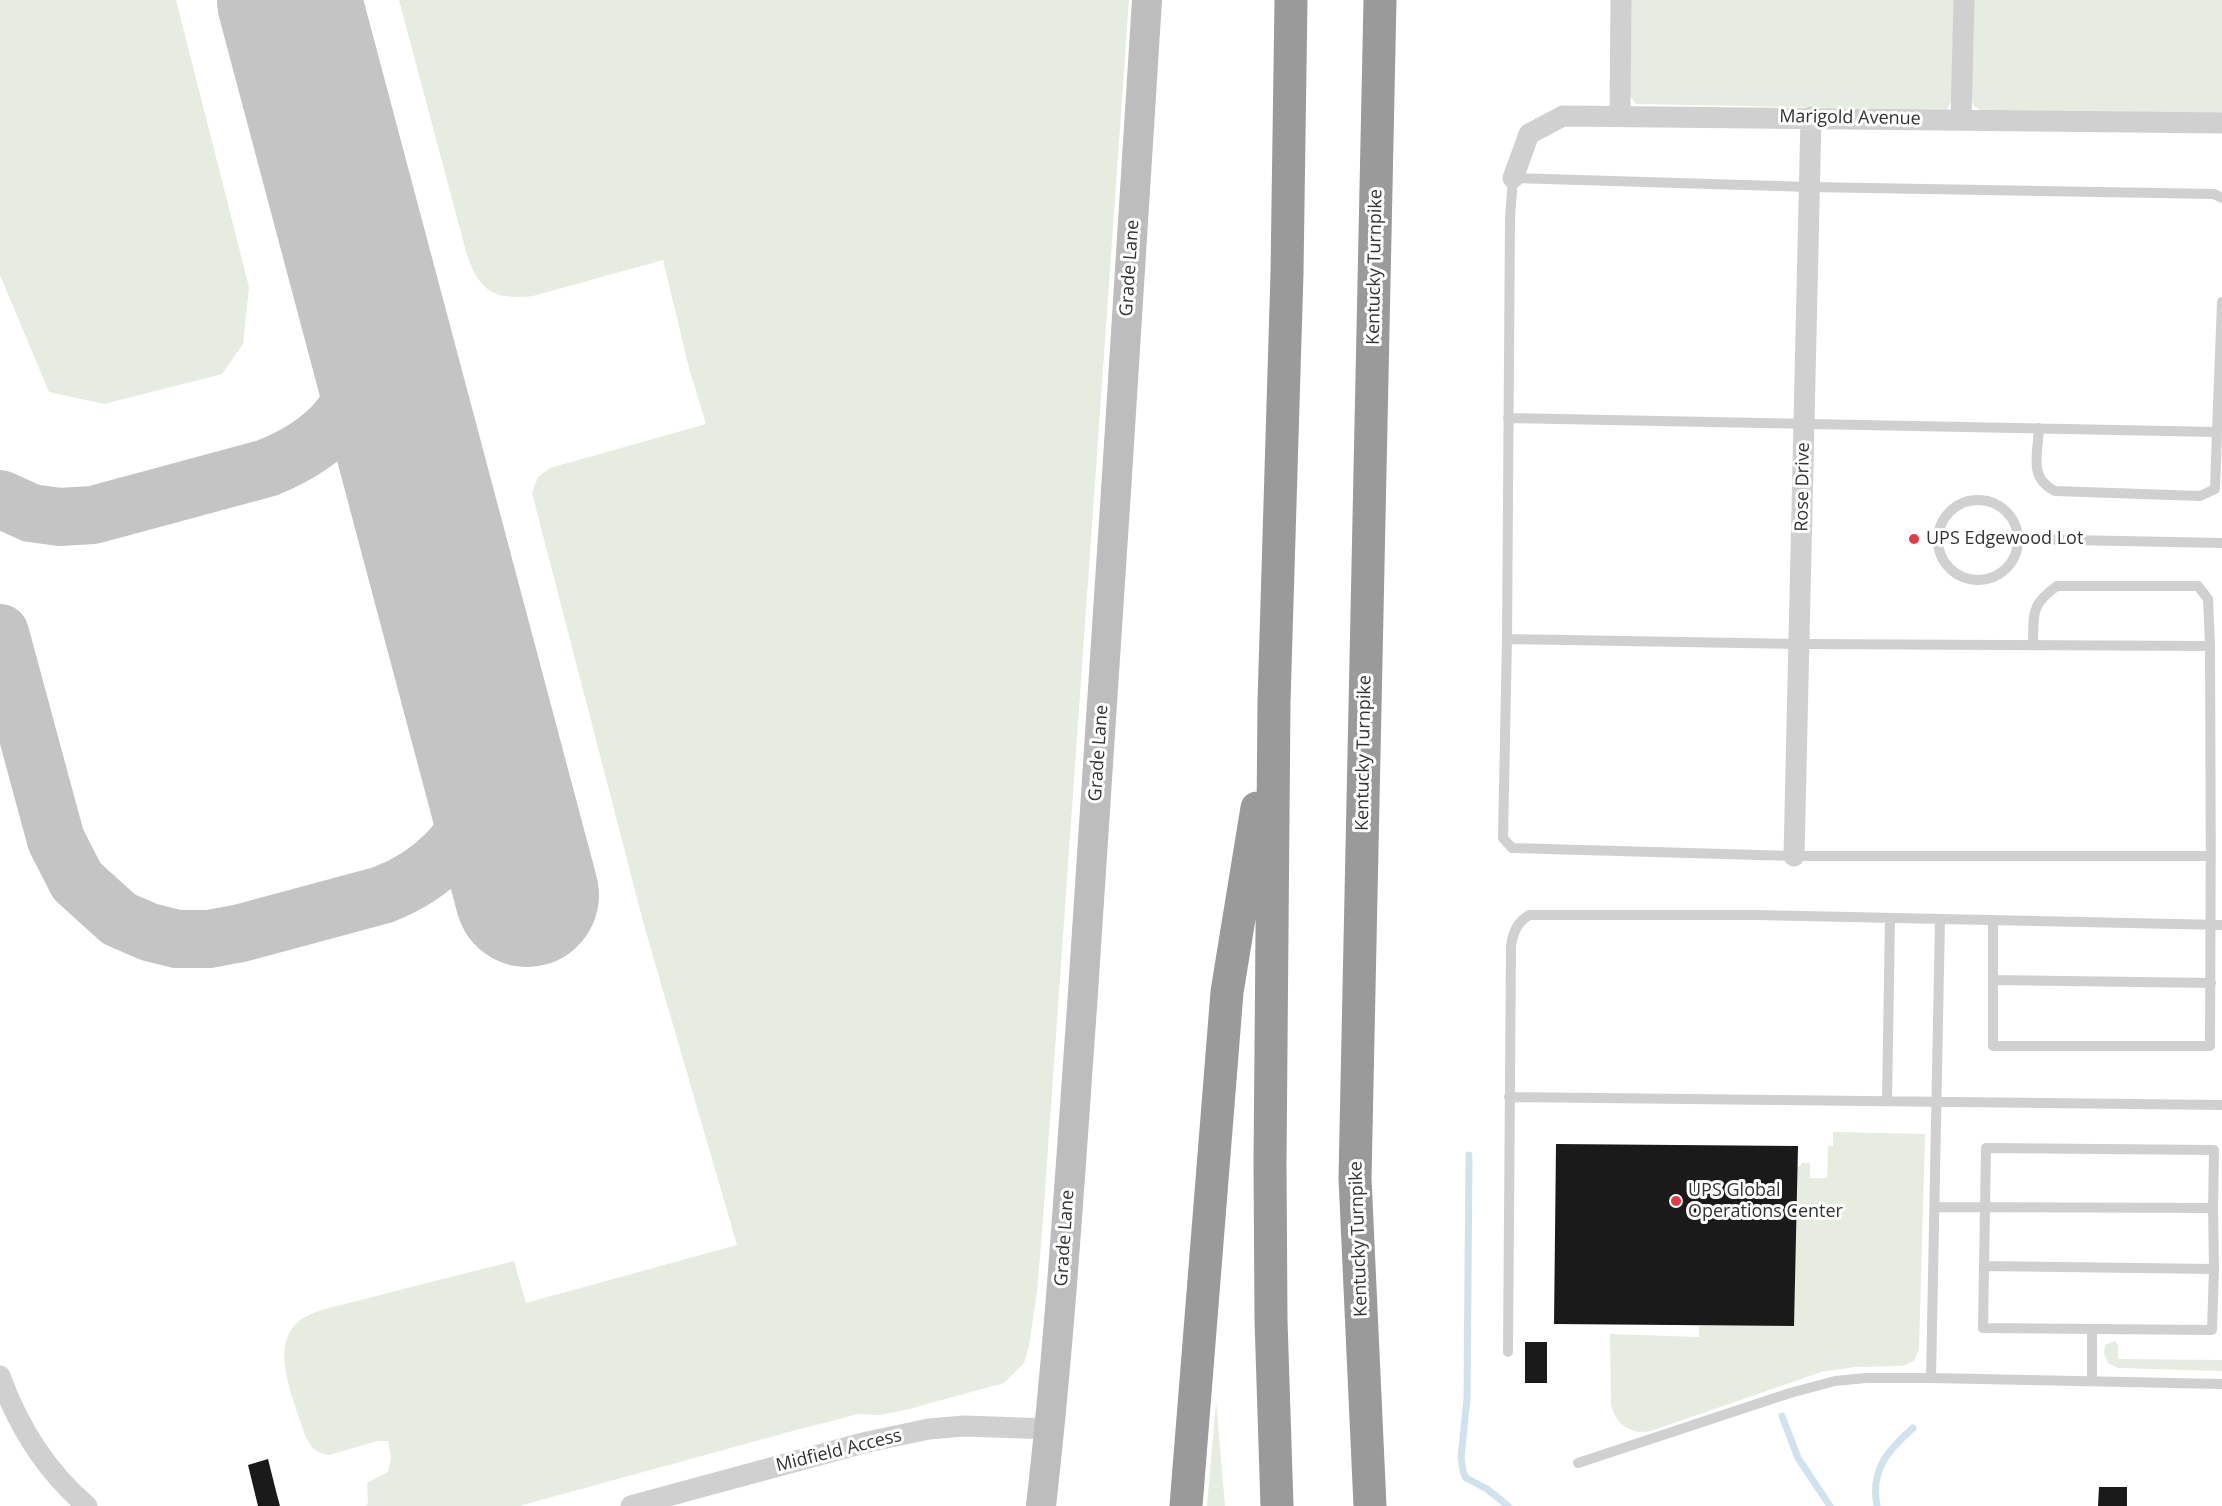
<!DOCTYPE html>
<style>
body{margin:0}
canvas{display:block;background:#fff}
</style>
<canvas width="2222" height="1506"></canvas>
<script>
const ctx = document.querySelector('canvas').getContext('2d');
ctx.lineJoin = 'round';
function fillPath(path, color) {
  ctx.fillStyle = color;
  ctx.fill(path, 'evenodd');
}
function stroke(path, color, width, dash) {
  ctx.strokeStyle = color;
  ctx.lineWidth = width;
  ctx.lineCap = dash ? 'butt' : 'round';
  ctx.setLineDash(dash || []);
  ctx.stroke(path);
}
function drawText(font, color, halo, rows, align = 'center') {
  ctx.font = font + ' "Open Sans",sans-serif';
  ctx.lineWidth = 6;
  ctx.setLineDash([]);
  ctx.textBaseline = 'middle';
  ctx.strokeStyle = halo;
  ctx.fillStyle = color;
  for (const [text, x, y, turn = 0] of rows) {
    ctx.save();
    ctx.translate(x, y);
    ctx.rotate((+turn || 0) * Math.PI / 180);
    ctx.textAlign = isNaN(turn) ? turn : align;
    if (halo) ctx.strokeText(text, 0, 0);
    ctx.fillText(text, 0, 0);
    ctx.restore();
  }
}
const green = new Path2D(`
 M0 0H176L249 287 243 344 222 374 104 404 49 392 0 275Z
 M399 0H1129L1043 1219 1037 1292 1029 1346 1024 1363 1004 1383 905 1410 880 1415 858 1414 789 1432 519 1506H365L368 1504 367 1483 388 1472 391 1457 388 1441H377L329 1455C322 1454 317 1452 312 1447 305 1439 303 1428 299 1418 291 1392 274 1352 293 1327 301 1317 313 1313 325 1309L514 1261 526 1303 737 1245 644 925 532 493 538 477 550 468 706 424 689 368 663 260 533 296C490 301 477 288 465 248Z
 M1627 0H1954L1952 99 1947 110 1636 104 1628 93Z
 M1970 0H2222V114L1981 111 1974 106 1970 98Z
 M1833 1132 1925 1134 1919 1349 1914 1361 1902 1366 1855 1367 1821 1372 1651 1431C1631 1435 1616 1425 1611 1405L1610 1334 1699 1337V1326H1794L1797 1166H1801V1163H1810V1178H1827L1828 1146H1833Z
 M2115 1341 2118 1345V1359L2222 1360V1371L2118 1368 2108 1363 2104 1354 2105 1345Z
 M1216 1400 1225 1506H1207Z`);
const stream = new Path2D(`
 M1469 1155 1467 1399 1461 1457 1463 1471 1466 1478 1487 1489 1508 1506
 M1782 1416 1798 1458 1830 1506
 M1877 1506C1870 1470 1888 1450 1913 1428`);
const taxiway = new Path2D(`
 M0 499 31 513 60 517 93 515 267 468C329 443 364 406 368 337 370 319 366 300 365 282
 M0 633 56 840 77 881 119 919 149 932 177 939H209L241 933 382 895C430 877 473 839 482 786 485 766 483 745 483 725`);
const runway = new Path2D(`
 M289 0 527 895`);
const building = new Path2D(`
 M1556 1144 1798 1146 1794 1326 1554 1324Z
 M1525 1342H1547V1383H1525Z
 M268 1459 276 1491 280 1506H258L248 1465Z
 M2099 1487H2127V1506H2098Z`);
const service = new Path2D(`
 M1508 418 2217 432 2215 489 2200 496 2055 491C2028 478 2038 453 2039 428
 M2217 432 2222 302
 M1938 540a40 40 0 1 1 80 0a40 40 0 1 1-80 0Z
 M2019 539 2222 543
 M1507 639 1510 218 1513 178 1810 187 2214 194 2222 198
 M2033 644C2034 614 2030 605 2057 586H2198L2208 599 2210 646
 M1993 920V1046H2210C2211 913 2211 779 2210 646L1799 644 1507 639 1503 838 1512 848 1794 856H2211
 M1993 980 2211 983
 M1509 1097 2222 1105
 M1887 1101 1890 918
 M1936 1207 2213 1208 2214 1150 1986 1148C1985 1208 1984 1268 1983 1328L2212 1330 2214 1269 1984 1266
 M2213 1208 2214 1269
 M2092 1329V1381
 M1508 1352 1511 946C1513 932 1517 923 1529 915H1756L2222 925
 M1931 1378 2222 1384
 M1578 1463 1790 1393 1835 1381 1866 1378H1931L1940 919`);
const minor = new Path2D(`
 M1620 115 1621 0
 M1961 119 1964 0
 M1513 178 1529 134 1563 116 2222 123
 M1794 856 1811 117
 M0 1376C18 1426 46 1471 87 1506
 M631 1506 867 1442 929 1429 964 1426 1051 1429`);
const secondary = new Path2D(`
 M1041 1506C1060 1340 1070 1173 1082 1007 1106 671 1125 336 1147 0`);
const motorway = new Path2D(`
 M1186 1506 1227 992 1257 808
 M1277 1506 1271 1320 1270 1162 1274 702 1287 273 1291 0
 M1370 1506 1355 1178 1380 0`);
const markers = [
 [1914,539,6,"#e63946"],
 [1676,1201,6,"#e63946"]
];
const streetNames = [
 ["Marigold Avenue",1850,118,1],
 ["Kentucky Turnpike",1375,267,-89],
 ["Grade Lane",1130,268,-86],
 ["Rose Drive",1803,487,-89],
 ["Grade Lane",1099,753,-86],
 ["Kentucky Turnpike",1364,753,-89],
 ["Grade Lane",1065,1238,-86],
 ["Kentucky Turnpike",1359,1239,-92],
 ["Midfield Access",839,1451,-14]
];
const poiNames = [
 ["UPS Edgewood Lot",1926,539],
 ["UPS Global",1688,1191],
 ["Operations Center",1688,1212]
];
fillPath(green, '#e6ecdf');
stroke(stream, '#cfe2ee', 7);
stroke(taxiway, '#c4c4c4', 58);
stroke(runway, '#c4c4c4', 144);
fillPath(building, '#1a1a1a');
stroke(service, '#d0d0d0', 10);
stroke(minor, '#d0d0d0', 21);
stroke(secondary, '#bdbdbd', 30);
stroke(motorway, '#9a9a9a', 33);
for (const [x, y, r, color] of markers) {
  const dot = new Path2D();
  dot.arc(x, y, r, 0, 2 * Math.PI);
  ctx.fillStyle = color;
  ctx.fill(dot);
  stroke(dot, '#fff', 2);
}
drawText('18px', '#333', '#fff', streetNames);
drawText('18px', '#333', '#fff', poiNames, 'left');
</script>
